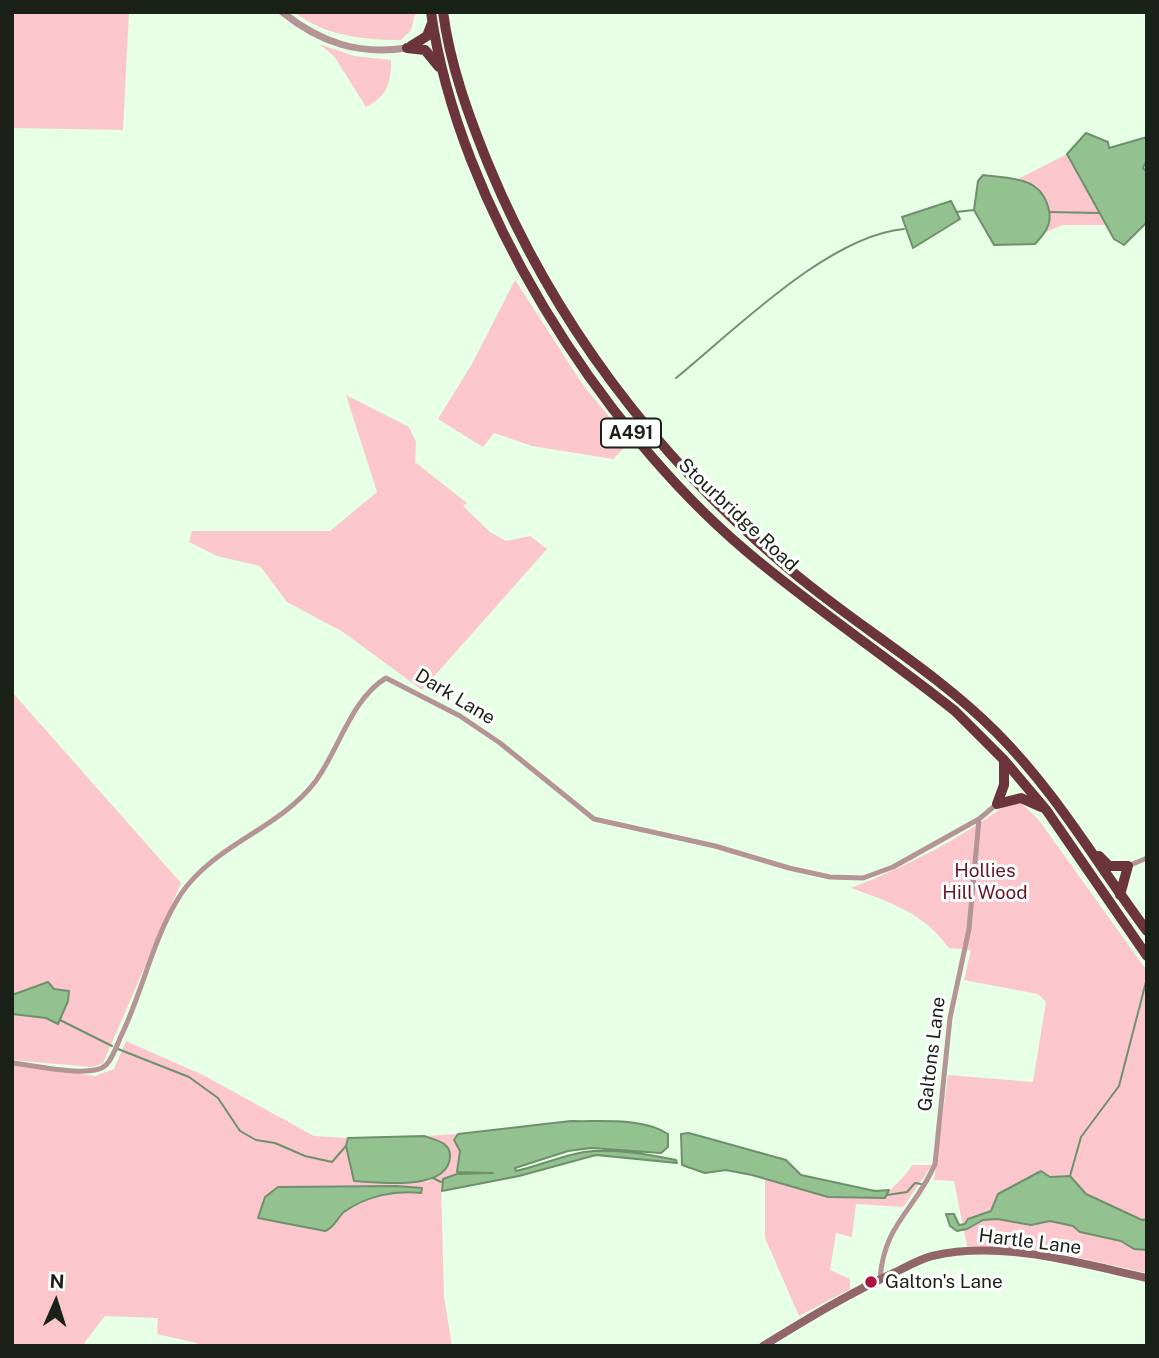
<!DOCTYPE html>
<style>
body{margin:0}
#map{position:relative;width:1159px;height:1358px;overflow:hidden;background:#e7ffe5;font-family:"Public Sans",sans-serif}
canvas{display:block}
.frame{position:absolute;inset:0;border:14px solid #192118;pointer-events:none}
.north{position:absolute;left:21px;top:1267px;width:70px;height:70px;-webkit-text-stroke:5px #fff;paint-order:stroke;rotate:3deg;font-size:19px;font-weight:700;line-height:28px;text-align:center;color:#192118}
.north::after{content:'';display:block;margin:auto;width:24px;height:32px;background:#192118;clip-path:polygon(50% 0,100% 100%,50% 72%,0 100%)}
</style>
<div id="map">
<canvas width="1159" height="1358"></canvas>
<div class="frame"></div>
<div class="north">N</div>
</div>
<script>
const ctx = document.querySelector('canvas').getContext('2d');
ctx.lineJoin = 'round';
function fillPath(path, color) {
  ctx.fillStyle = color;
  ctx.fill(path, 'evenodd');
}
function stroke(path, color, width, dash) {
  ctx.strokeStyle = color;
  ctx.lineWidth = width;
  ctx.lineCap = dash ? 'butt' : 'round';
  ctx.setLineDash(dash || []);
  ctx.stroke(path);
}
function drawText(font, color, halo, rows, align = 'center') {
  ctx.font = font + ' "Public Sans",sans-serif';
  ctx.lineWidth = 6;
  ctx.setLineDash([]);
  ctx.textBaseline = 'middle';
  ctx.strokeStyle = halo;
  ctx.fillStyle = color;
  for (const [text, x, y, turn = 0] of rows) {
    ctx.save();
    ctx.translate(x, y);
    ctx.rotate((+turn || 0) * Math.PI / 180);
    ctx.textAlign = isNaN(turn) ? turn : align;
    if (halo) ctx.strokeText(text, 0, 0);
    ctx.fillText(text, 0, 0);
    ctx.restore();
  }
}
const green = new Path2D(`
 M12 12H129L123 130 12 128Z
 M294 12H415V14L411 30 401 40C362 40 326 36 294 12Z
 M319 44 354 56 391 60C391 82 388 96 366 107L334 56Z
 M1067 154 1106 225H1063L1046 232 1050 219 1037 186 1016 180Z
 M515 280 583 385 630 442 613 459 532 446 494 433 483 447 438 419 472 364Z
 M346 395 409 427 416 442 415 462 467 503 463 506 490 532 506 541 530 536 547 549 422 690 343 632 287 602 260 566 217 556 189 542 192 531H330L377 492Z
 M12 692 181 883 103 1063 92 1067 12 1060V1014L46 1018 58 1024 68 1001V991C50 993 30 986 12 995Z
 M1011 801 1021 803 1038 819 1147 971V1273L1044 1250 967 1246 954 1181 934 1180 948 1075 1033 1082 1046 1002 1038 994 964 980 971 950 949 948C924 913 890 902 851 888 908 866 962 838 1011 801Z
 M126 1041 205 1076 314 1136 348 1138 346 1146 354 1181 427 1182 439 1175 444 1143 424 1136 458 1134 455 1140 460 1151 457 1169 460 1172 491 1171 493 1174H457L441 1182 444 1297 452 1346H197V1343L157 1334 158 1318 105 1316 84 1343 92 1346H12V1065L95 1076 114 1069ZM396 1186 421 1188 420 1193C389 1189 357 1200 334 1222L279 1187Z
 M912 1165H932L903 1207 856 1204 852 1237 836 1233 830 1270 850 1279V1289L799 1316 765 1238V1177L828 1197 885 1198C892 1185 903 1181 912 1165Z`);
const water = new Path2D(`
 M1086 133 1108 142 1109 148 1147 137V160L1143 168 1147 172V222L1124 245 1114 239 1067 154Z
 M983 175C1013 179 1041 176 1049 210 1052 225 1045 233 1035 244L994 245 974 210 978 181Z
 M951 201 960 219 913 248 902 217Z
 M48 982 54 989 69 991 68 1001 58 1024 46 1018 12 1014V995Z
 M571 1121C601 1122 642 1117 668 1134V1147L661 1153 591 1148 568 1151 515 1168 516 1171C539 1166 561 1156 584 1152 614 1148 647 1154 676 1160L677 1163 596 1155 519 1176 442 1191 443 1179 457 1174 493 1173 457 1172 460 1151 454 1140 458 1134Z
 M689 1133 786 1160 801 1175 875 1191 889 1190 885 1198 828 1197 752 1175 726 1170 705 1173 682 1165 681 1134Z
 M424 1136C435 1140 451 1142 450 1157 448 1192 377 1182 354 1181L346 1146 348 1138Z
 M1041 1171 1050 1177 1070 1176 1086 1194 1142 1220 1147 1219V1250L1134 1249 1121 1241 1080 1232 1073 1226 1050 1221 1031 1225 997 1219 983 1220 967 1229 957 1231 950 1226 946 1214H954L959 1225 965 1224 968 1219 991 1211 998 1194Z
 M396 1186 422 1188 421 1193C395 1190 366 1196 344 1212 337 1218 334 1228 325 1231L258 1218 265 1197 278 1187Z`);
const stream = new Path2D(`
 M956 212 974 210
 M1049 212 1099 213
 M676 378C735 330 828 236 904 229
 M60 1020 112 1046
 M118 1049 189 1077 218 1098 240 1131 256 1140 275 1143 305 1156 332 1162 346 1146
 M1070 1176 1081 1137 1119 1086 1147 978
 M433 1178 441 1182
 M887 1195 907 1192 915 1183 921 1184`);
const minor = new Path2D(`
 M1128 866 1147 858
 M12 1063C32 1065 92 1079 106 1065 113 1058 117 1045 121 1036 143 991 153 937 181 894 215 844 279 829 315 782 339 750 351 699 386 678L460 716 500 743 594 819 715 846 789 868 830 877 863 878 893 867 979 819 997 804
 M880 1279C884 1223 915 1211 935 1164L950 1018 969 929 979 819`);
const tertiary = new Path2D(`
 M282 12C321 43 358 55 407 48`);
const secondary = new Path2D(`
 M763 1346C807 1319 851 1292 898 1271 908 1266 920 1259 932 1256 1002 1240 1079 1263 1147 1278`);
const trunk = new Path2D(`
 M431 12C458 204 599 426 745 550 812 607 886 656 955 711L1004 760 1047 811 1147 956
 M443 12C450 65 469 117 489 166 553 321 655 455 782 563 851 623 931 667 996 732 1056 792 1097 864 1147 931
 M411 46 427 36 432 23
 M407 48 425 50 439 67
 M997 804 1021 798 1041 807
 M997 804 1004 785V760
 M1099 856 1109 866H1128
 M1120 895 1128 866`);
const markers = [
 [871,1282,7,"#ab1641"]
];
const shields = [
 [631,433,60]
];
const shieldNames = [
 ["A491",631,433]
];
const streetNames = [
 ["Stourbridge Road",738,515,43],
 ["Dark Lane",455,697,31],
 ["Galtons Lane",932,1054,-83],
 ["Hartle Lane",1030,1242,7]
];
const parkNames = [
 ["Hollies",985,871],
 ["Hill Wood",985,893]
];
const poiNames = [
 ["Galton's Lane",885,1282]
];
fillPath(green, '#fbc7cc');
fillPath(water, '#93c190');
stroke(water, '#6e916c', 2);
stroke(stream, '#6e916c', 2);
stroke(minor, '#b49497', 5);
stroke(tertiary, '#b49497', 7);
stroke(secondary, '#916569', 8);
stroke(trunk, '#6c343c', 10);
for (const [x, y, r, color] of markers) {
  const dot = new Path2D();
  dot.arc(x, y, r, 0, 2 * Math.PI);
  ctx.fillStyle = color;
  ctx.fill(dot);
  stroke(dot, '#fff', 2.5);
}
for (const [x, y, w] of shields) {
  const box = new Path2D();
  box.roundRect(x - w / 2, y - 14.5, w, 29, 5);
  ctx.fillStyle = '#fff';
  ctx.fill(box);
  stroke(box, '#192118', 2);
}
drawText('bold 18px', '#192118', null, shieldNames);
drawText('19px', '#192118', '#fff', streetNames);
drawText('19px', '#671528', '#fff', parkNames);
drawText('19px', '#192118', '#fff', poiNames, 'left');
</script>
